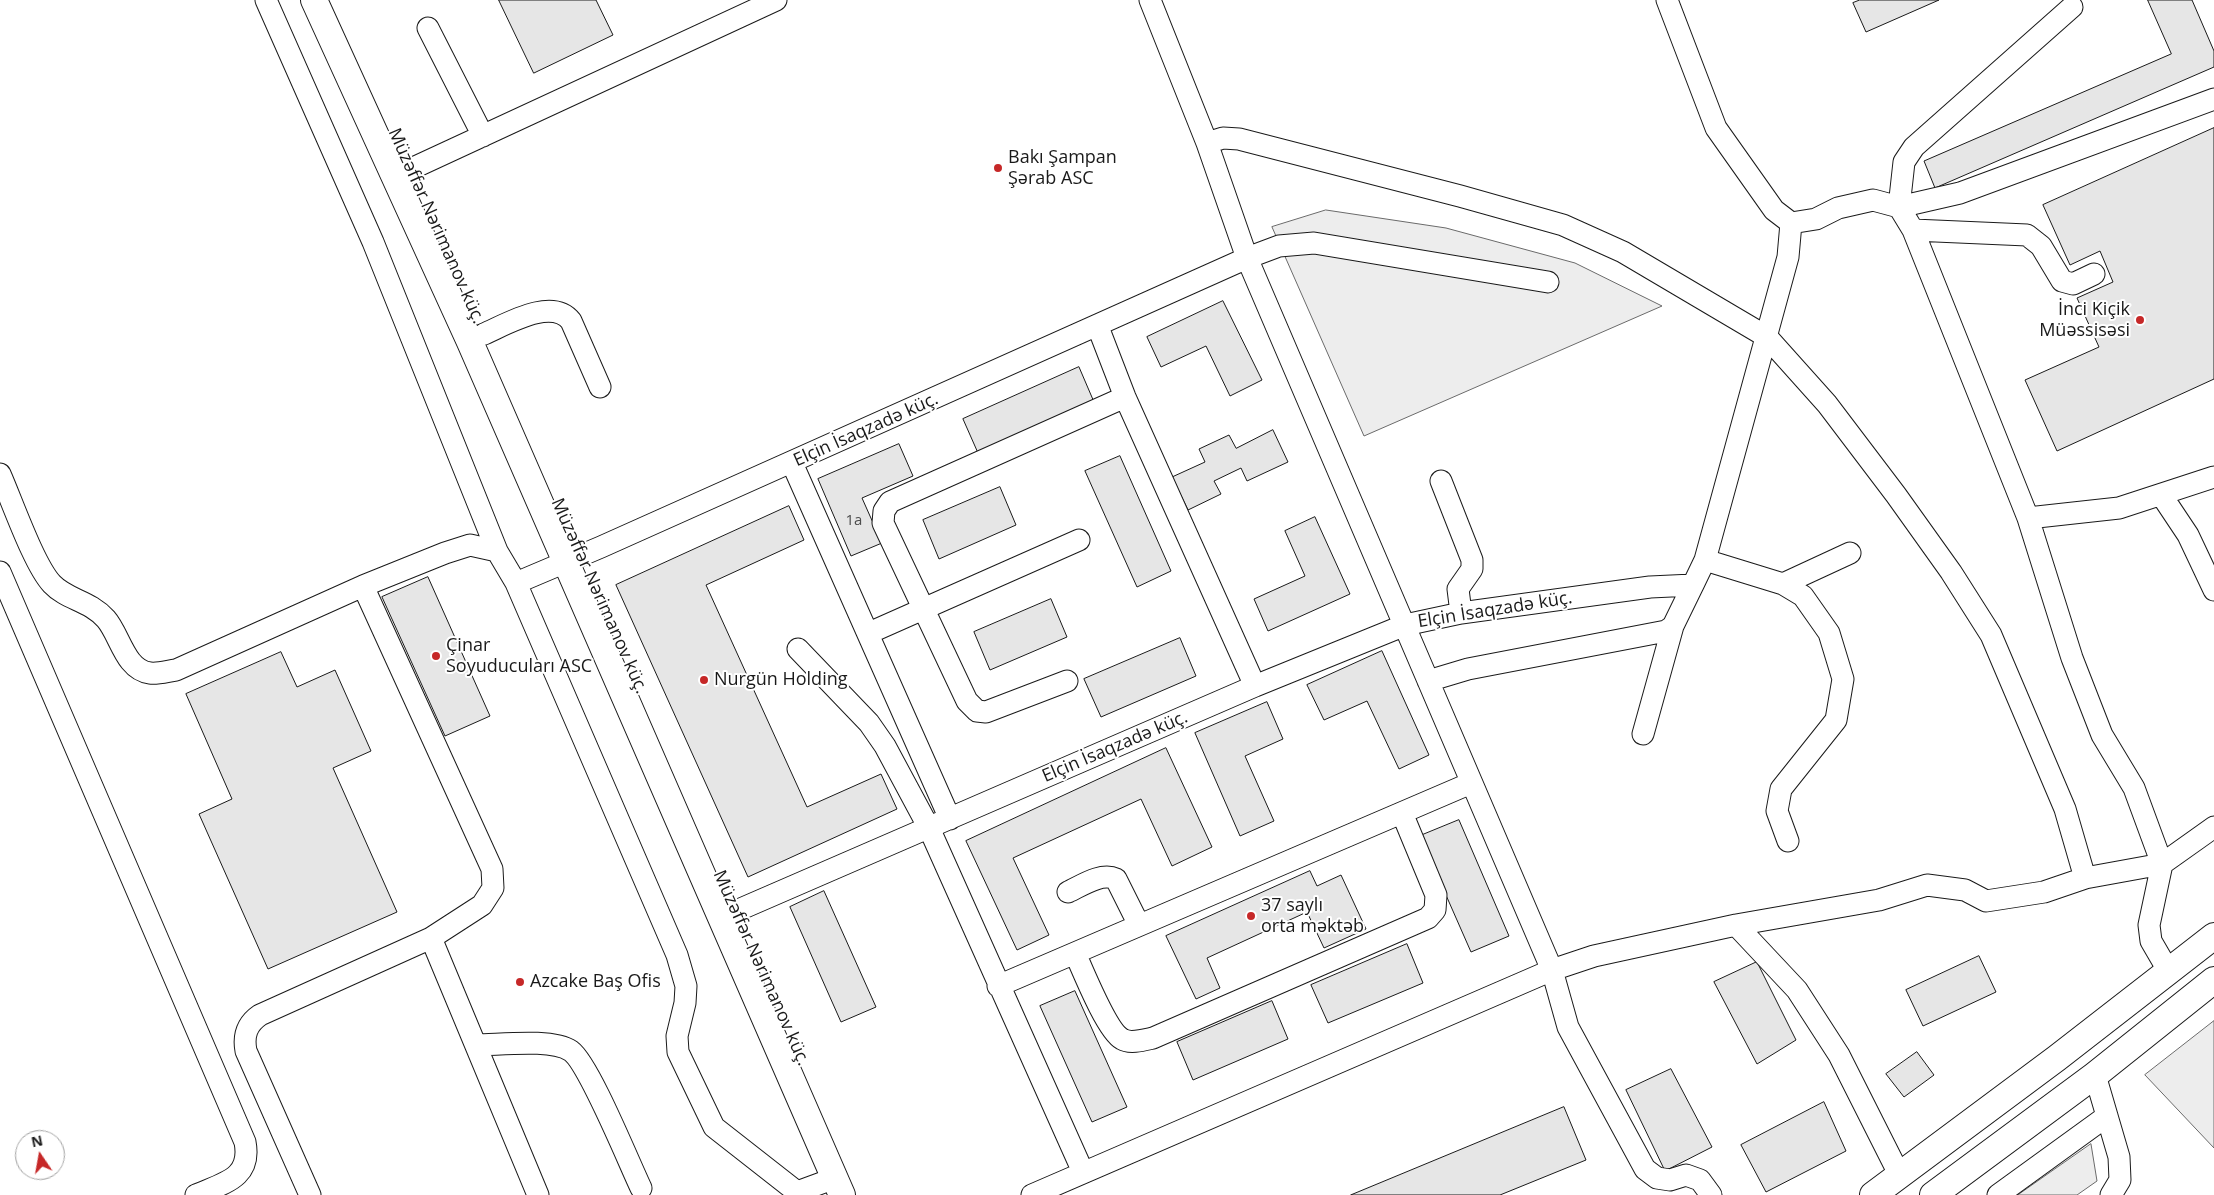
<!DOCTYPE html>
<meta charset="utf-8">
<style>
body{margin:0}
#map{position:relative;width:2214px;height:1195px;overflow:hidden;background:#fff;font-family:"Open Sans",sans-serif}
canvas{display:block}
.north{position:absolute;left:15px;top:1130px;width:50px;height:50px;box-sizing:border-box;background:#fff;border:1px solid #a3a3a3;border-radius:50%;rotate:348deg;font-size:14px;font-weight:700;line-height:20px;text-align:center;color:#1a1a1a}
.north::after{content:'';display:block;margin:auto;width:18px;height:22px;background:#c62828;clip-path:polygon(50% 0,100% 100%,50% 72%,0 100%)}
</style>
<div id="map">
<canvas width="2214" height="1195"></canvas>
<div class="north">N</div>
</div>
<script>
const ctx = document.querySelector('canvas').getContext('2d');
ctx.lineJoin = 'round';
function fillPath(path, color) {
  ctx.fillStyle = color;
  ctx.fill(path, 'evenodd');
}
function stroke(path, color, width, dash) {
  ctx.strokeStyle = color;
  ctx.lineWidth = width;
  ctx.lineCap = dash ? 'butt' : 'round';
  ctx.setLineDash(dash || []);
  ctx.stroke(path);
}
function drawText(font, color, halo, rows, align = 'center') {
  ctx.font = font + ' "Open Sans",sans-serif';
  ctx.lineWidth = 4;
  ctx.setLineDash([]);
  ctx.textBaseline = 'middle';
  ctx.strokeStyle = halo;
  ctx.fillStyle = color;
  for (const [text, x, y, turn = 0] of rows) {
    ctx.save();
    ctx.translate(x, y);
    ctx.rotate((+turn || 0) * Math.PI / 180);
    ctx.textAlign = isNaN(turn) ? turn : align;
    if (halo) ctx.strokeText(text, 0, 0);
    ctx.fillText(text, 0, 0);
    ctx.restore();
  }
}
const built = new Path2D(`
 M1326 210 1446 228 1575 263 1662 306 1364 436 1272 227Z
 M2214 1021V1148L2145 1075Z
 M2091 1144 2097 1181 2077 1195H2018Z`);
const building = new Path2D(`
 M499 0H596L613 35 534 73Z
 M1860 0H1939L1866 32 1853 3Z
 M2148 0H2192L2214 51V67L1935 188 1924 161 2171 54Z
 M2214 128V379L2057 451 2025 380 2099 347 2077 298 2113 282 2100 251 2070 265 2043 205Z
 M1223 301 1262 380 1230 396 1206 346 1161 367 1147 337Z
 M1079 367 1094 402 978 453 963 419Z
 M1273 430 1288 462 1247 481 1241 468 1214 481 1221 494 1188 510 1172 477 1205 462 1199 449 1229 435 1236 448Z
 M899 444 913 476 862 498 882 543 851 556 818 479Z
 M1120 456 1171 571 1137 587 1085 471Z
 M1000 487 1016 525 939 559 923 520Z
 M789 506 804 540 706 585 807 807 881 774 897 809 748 877 616 585Z
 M1315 517 1350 594 1268 631 1254 599 1305 576 1285 531Z
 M428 577 490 716 445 736 382 597Z
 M1051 599 1067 637 990 670 974 632Z
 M1180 638 1196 676 1101 717 1084 679Z
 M1382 651 1429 755 1399 769 1367 701 1324 720 1307 685Z
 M281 652 297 687 335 670 371 751 333 768 397 912 268 969 199 814 232 799 186 694Z
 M1267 702 1283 739 1245 756 1274 821 1240 836 1195 733Z
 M1166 748 1212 847 1172 866 1141 799 1013 858 1049 935 1017 950 966 841Z
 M1459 820 1509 936 1471 952 1420 836Z
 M1310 871 1317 886 1341 875 1366 929 1324 948 1307 912 1207 958 1220 988 1196 999 1166 936Z
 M824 891 876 1007 841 1022 790 907Z
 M1407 944 1423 983 1328 1023 1311 985Z
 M1979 956 1996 992 1923 1026 1906 990Z
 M1757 962 1796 1040 1757 1064 1714 982Z
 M1075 991 1127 1107 1092 1122 1040 1006Z
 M1272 1001 1288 1039 1193 1080 1177 1042Z
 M1917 1052 1934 1075 1904 1097 1886 1074Z
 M1671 1069 1712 1147 1665 1171 1626 1090Z
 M1824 1102 1846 1151 1766 1192 1741 1145Z
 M1564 1107 1586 1160 1500 1195H1351Z`);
const minor = new Path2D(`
 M266 0 373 242 497 551 516 583 601 547 1247 258 1279 246 1314 243 1548 282
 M1150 0 1207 143 1247 258 1552 970 1568 1027 1645 1169 1657 1178 1670 1180 1686 1175 1700 1180 1711 1195
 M1667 0 1716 128 1774 210 1791 223
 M2072 7 1914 147 1904 162 1899 207 1960 193 2214 99
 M428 28 483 136
 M1207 143 1223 138 1239 139 1460 196 1563 225 1623 252 1767 337 1827 404 1896 495 1951 572 1991 635 2065 809 2085 878
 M411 169 776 0
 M1791 223 1816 219 1838 208 1873 200 1899 207 1913 230 2028 518 2072 658 2102 735 2134 788 2162 864 2149 925 2151 941 2169 972
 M1913 230 2027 235 2041 246 2062 281 2073 284 2094 274
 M1098 327 1125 397 1255 686
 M484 334C507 324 552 297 571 321L600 387
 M792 463 950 819
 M0 474C12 501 34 565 52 584 67 600 89 600 106 619 120 635 125 670 150 673 158 674 168 671 176 670L363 586 445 553 470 545 497 551
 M1441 481 1472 560V569L1458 589 1461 613
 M2162 496 2188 535 2214 590
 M2028 518 2119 508 2214 477
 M1705 560 1783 584 1803 596 1829 633 1843 679 1836 720 1781 789 1777 811 1788 841
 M0 572 245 1142C252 1178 224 1183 196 1195
 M516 583 677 955 686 986 685 1003 677 1036 678 1052 714 1127 797 1192 835 1178
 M1783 584 1850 553
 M869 633 1079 540
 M798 649 869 723 885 746 929 828 1083 1172
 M1067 681 986 712 977 711 967 701 883 523 884 511 890 502 1125 397
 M1428 681 1468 669 1666 631 1673 626 1693 585
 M1643 734 1673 626
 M1068 892C1081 886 1101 872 1116 879L1139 925
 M720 918 1255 686 1405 625 1461 613 1650 587 1693 585 1705 560 1788 257 1791 223
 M1736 925 1797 990 1839 1055 1900 1176
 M431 938 538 1195
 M1075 953C1083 971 1107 1031 1122 1039 1130 1044 1144 1040 1153 1038L1428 918 1435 910 1436 895 1402 813
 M998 986 1471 783
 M476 1045C499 1045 552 1038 571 1051 589 1064 629 1163 641 1188
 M2095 1075 2119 1157 2120 1180 2111 1195
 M310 1195 246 1051C243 1035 247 1024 260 1015L431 938 482 905 493 888 492 869 363 586
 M1032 1195 1552 970 1594 956 1736 925 1879 900 1927 885 1965 890 1986 901 2044 892 2085 878 2162 864 2214 827
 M1998 1195 2107 1116`);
const major = new Path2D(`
 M314 0 470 342 842 1195
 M1873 1195 2057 1058 2214 936
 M1933 1195 2095 1075 2214 980`);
const markers = [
 [998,168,5,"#c62828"],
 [2140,320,5,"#c62828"],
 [436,656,5,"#c62828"],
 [704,680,5,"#c62828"],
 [1251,916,5,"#c62828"],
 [520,982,5,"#c62828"]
];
const numberNames = [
 ["1a",854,521]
];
const poiNames = [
 ["Bakı Şampan",1008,158],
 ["Şərab ASC",1008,179],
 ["İnci Kiçik",2130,310,"right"],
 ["Müəssisəsi",2130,331,"right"],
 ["Çinar",446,646],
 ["Soyuducuları ASC",446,667],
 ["Nurgün Holding",714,680],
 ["37 saylı",1261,906],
 ["orta məktəb",1261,927],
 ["Azcake Baş Ofis",530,982]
];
const streetNames = [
 ["Müzəffər Nərimanov küç.",436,226,66],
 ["Elçin İsaqzadə küç.",866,430,-24],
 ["Müzəffər Nərimanov küç.",599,596,66],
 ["Elçin İsaqzadə küç.",1495,610,-9],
 ["Elçin İsaqzadə küç.",1115,747,-23],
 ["Müzəffər Nərimanov küç.",761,968,66]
];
fillPath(built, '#ededed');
stroke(built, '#6a6a6a', 1);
fillPath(building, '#e6e6e6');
stroke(building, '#1a1a1a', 1);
stroke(minor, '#1a1a1a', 23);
stroke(major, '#1a1a1a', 28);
stroke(minor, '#fff', 21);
stroke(major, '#fff', 26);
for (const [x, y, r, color] of markers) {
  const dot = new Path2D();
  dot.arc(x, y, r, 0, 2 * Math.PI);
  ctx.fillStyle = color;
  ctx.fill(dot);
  stroke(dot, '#fff', 2);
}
drawText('15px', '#4d4d4d', null, numberNames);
drawText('18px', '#1a1a1a', '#fff', poiNames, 'left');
drawText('18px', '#1a1a1a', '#fff', streetNames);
</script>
